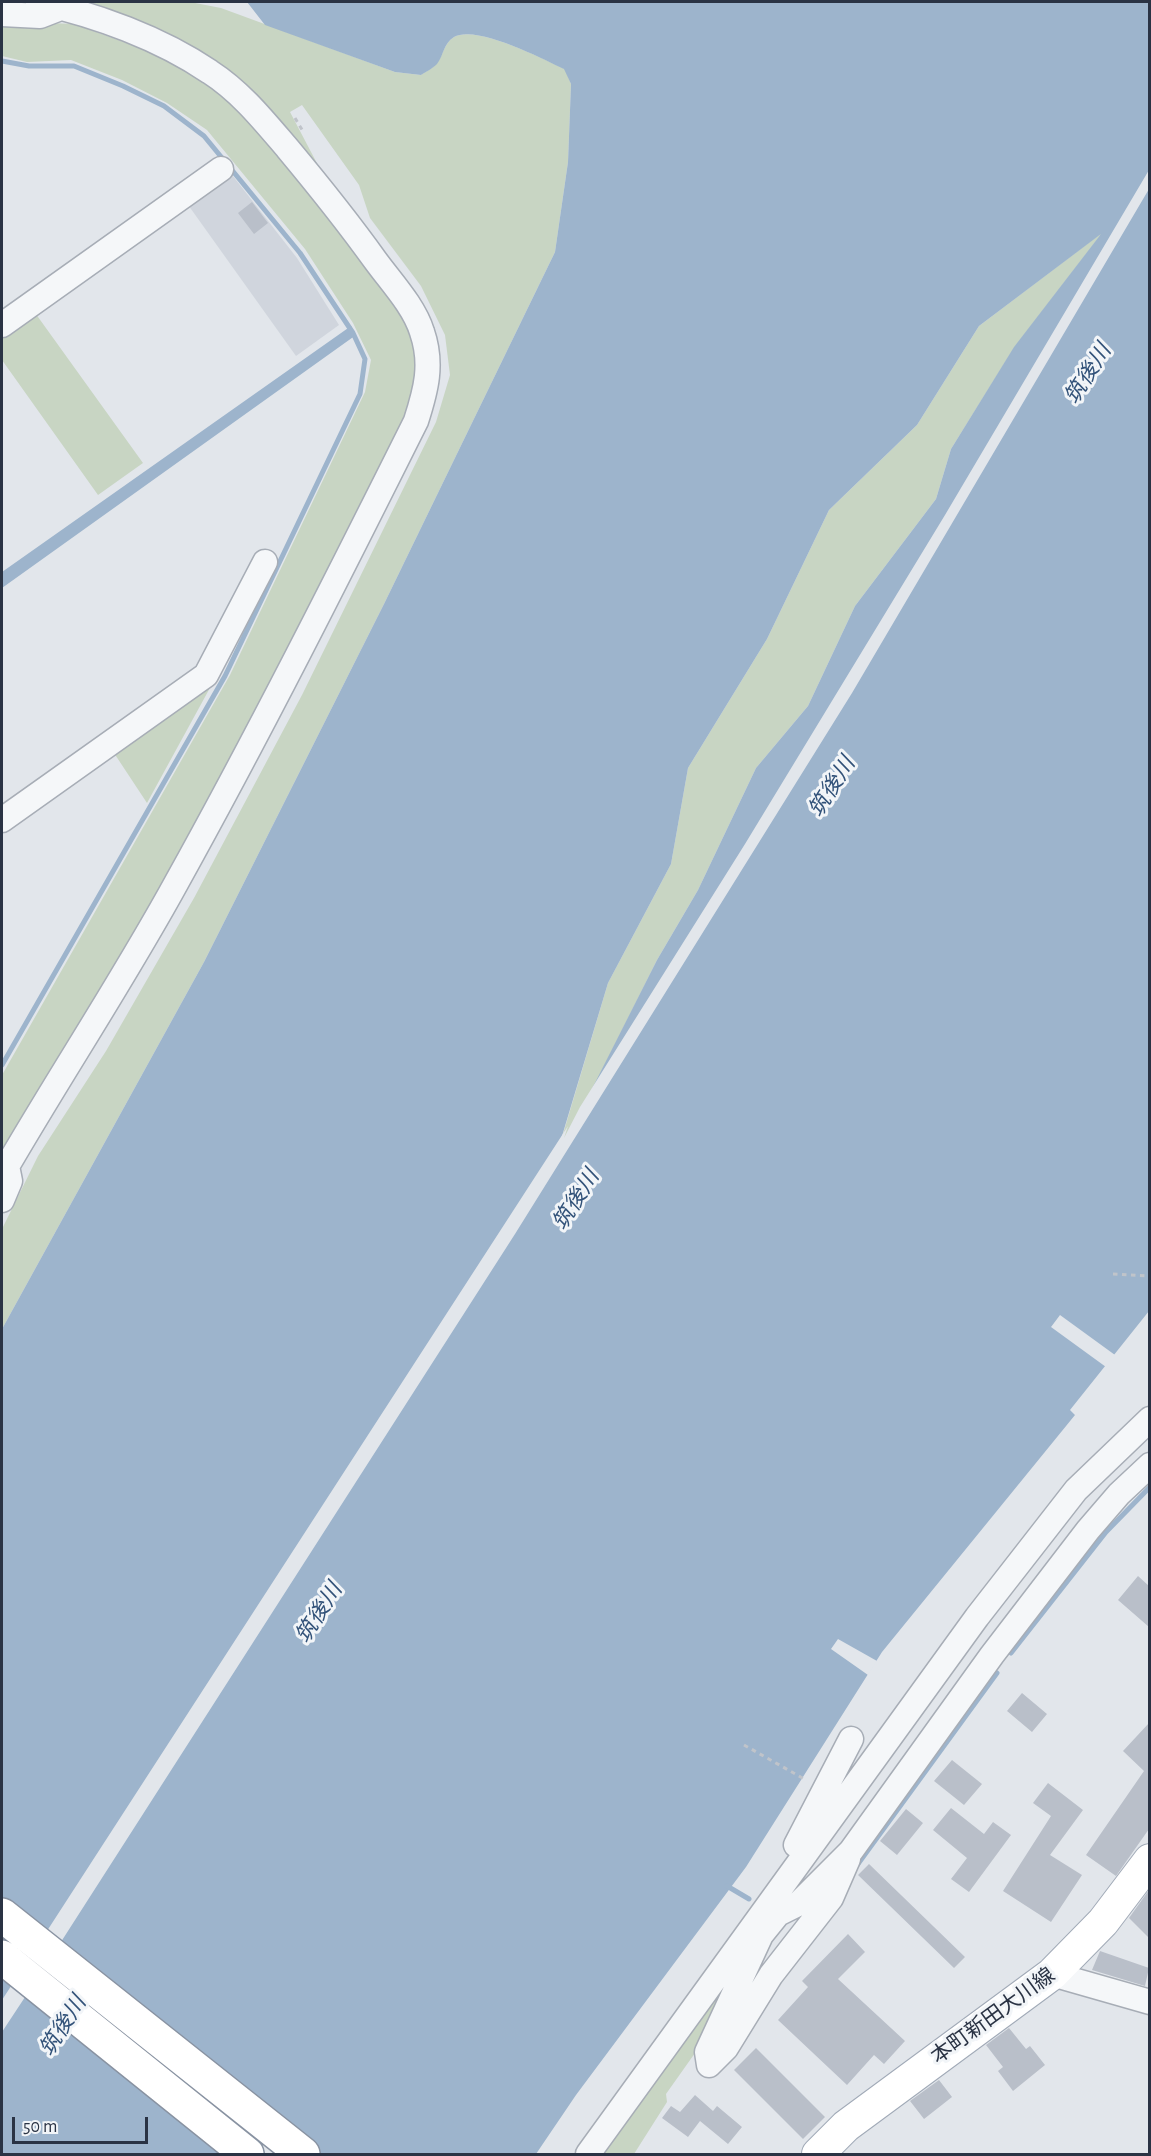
<!DOCTYPE html>
<meta charset="utf-8">
<style>
body{margin:0}
#map{position:relative;width:1151px;height:2156px;overflow:hidden;background:#e2e6eb;font-family:"Alegreya Sans",sans-serif}
canvas{display:block}
.frame{position:absolute;inset:0;border:3px solid #2a3344;pointer-events:none}
.scale{position:absolute;left:12px;top:2117px;width:136px;height:27px;box-sizing:border-box;border:3px solid #2a3344;border-top:0;padding-left:8px;font-size:18px;line-height:21px;white-space:nowrap;color:#2a3344;-webkit-text-stroke:4px #f2f5f8;paint-order:stroke}
</style>
<div id="map">
<canvas width="1151" height="2156"></canvas>
<div class="frame"></div>
<div class="scale">50 m</div>
</div>
<script>
const ctx = document.querySelector('canvas').getContext('2d');
ctx.lineJoin = 'round';
function fillPath(path, color) {
  ctx.fillStyle = color;
  ctx.fill(path, 'evenodd');
}
function stroke(path, color, width, dash) {
  ctx.strokeStyle = color;
  ctx.lineWidth = width;
  ctx.lineCap = dash ? 'butt' : 'round';
  ctx.setLineDash(dash || []);
  ctx.stroke(path);
}
function drawText(font, color, halo, rows, align = 'center') {
  ctx.font = font + ' "Alegreya Sans","Noto Sans JP",sans-serif';
  ctx.lineWidth = 6;
  ctx.setLineDash([]);
  ctx.textBaseline = 'middle';
  ctx.strokeStyle = halo;
  ctx.fillStyle = color;
  for (const [text, x, y, turn = 0] of rows) {
    ctx.save();
    ctx.translate(x, y);
    ctx.rotate((+turn || 0) * Math.PI / 180);
    ctx.textAlign = isNaN(turn) ? turn : align;
    if (halo) ctx.strokeText(text, 0, 0);
    ctx.fillText(text, 0, 0);
    ctx.restore();
  }
}
const built = new Path2D(`
 M229 171 297 258 339 325 296 356 186 202Z`);
const green = new Path2D(`
 M66 2H190L221 8 395 72 421 75C425 72 433 68 436 64 444 55 443 44 454 37 476 24 543 59 565 69L571 84 568 162 555 252 384 604 204 962 2 1329V1229L38 1156 106 1051 194 898 302 695 436 422 450 375 445 335 421 286 370 218 359 185 302 105 290 112 321 171 249 93Z
 M2 21 74 24 165 57 240 105 401 311 420 358 410 414 165 888 2 1155V1075L230 675 365 392 371 360 353 323 305 249 207 130 167 103 122 80 71 60 27 62 2 56Z
 M1103 232 1014 348 951 449 936 499 855 606 808 706 756 768 698 890 657 960 552 1171 608 983 671 864 688 768 767 639 829 510 917 425 979 326Z
 M33 310 143 463 98 495 2 360V333Z
 M217 675 147 803 112 750Z
 M743 1953 700 2046 666 2094 667 2102 634 2154H600Z`);
const water = new Path2D(`
 M247 2H1149V1311L1070 1410 1075 1415 882 1652 746 1867 576 2095 536 2154H2V1329L204 962 384 604 555 252 568 162 571 84 564 69C543 59 476 24 454 37 443 44 444 55 437 64 433 68 426 72 421 75L395 72 265 25ZM1101 234 1014 347 951 449 936 499 855 606 808 706 756 768 698 890 657 960 553 1166 608 983 671 864 688 768 767 639 829 510 917 425 979 326Z
 M351 326 356 335 2 588V572Z`);
const pier = new Path2D(`
 M1149 170V189L852 693 515 1234 59 1945 321 2154H234L29 1991 2 2032V2000L15 1980 2 1969V1900L45 1934 568 1126 564 1138 580 1107 745 844 945 515Z
 M1060 1315 1115 1355 1106 1367 1051 1327Z
 M838 1639 877 1661 868 1675 831 1649Z`);
const stream = new Path2D(`
 M2 61 29 66H74L123 86 164 106 204 136 300 253 353 333 365 359 360 394 225 676 2 1065
 M1011 1653 1106 1532 1150 1487
 M855 1868 997 1673
 M727 1886 749 1899`);
const building = new Path2D(`
 M252 202 268 223 254 234 238 213Z
 M1138 1576 1149 1586V1627L1118 1600Z
 M1022 1693 1047 1714 1032 1732 1007 1711Z
 M1149 1723V1829L1116 1876 1086 1855 1144 1771 1123 1751Z
 M952 1760 982 1784 964 1805 934 1781Z
 M1048 1783 1083 1810 1050 1855 1082 1875 1051 1922 1003 1891 1051 1816 1033 1803Z
 M951 1808 984 1834 993 1822 1011 1835 969 1892 951 1879 967 1858 933 1830Z
 M906 1809 923 1823 897 1855 880 1841Z
 M869 1864 965 1957 954 1968 858 1875Z
 M1149 1890V1938L1129 1918Z
 M848 1934 865 1952 838 1979 905 2041 884 2064 874 2055 847 2085 778 2020 808 1987 802 1981Z
 M1100 1951 1149 1968 1145 1986 1092 1970Z
 M1009 2028 1026 2049 1030 2046 1045 2065 1013 2091 998 2071 1003 2067 986 2045Z
 M756 2048 825 2117 803 2139 734 2070Z
 M939 2080 952 2097 924 2119 910 2101Z
 M695 2095 713 2111 717 2106 742 2127 728 2144 700 2121 688 2137 662 2118 671 2106 680 2112Z`);
const path = new Path2D(`
 M295 118 304 133
 M1113 1274 1150 1276
 M744 1745 806 1780`);
const minor = new Path2D(`
 M2 14 40 16 58 9
 M2 325 221 169
 M2 820 206 675 265 562
 M2 1175C58 1078 120 985 174 887 259 734 338 577 416 421 426 390 433 364 422 332 414 306 391 282 375 260 347 221 318 185 288 149 264 121 241 92 210 72 160 38 96 15 38 2
 M2 1200 10 1181 7 1166
 M796 1845 851 1739
 M1052 1974 1150 2002
 M709 2065 707 2052 761 1935 778 1914 798 1904 851 1851 992 1655 1088 1530 1119 1494 1150 1465
 M709 2065 726 2048 771 1975 831 1898 848 1859
 M588 2154 977 1617 1076 1490 1150 1419`);
const major = new Path2D(`
 M818 2154 846 2126 1052 1974 1103 1922 1150 1860`);
const highway = new Path2D(`
 M2 1915 303 2154
 M2 1957 247 2154`);
const streetNames = [
 ["本町新田大川線",993,2016,-36]
];
const waterNames = [
 ["筑後川",1088,374,-58],
 ["筑後川",832,787,-58],
 ["筑後川",576,1200,-58],
 ["筑後川",319,1613,-58],
 ["筑後川",63,2026,-58]
];
fillPath(built, '#d0d5dd');
fillPath(green, '#c8d5c3');
fillPath(water, '#9db4cc');
fillPath(pier, '#e2e6eb');
stroke(stream, '#9db4cc', 5);
fillPath(building, '#b9bfc9');
stroke(minor, '#a7adb6', 27);
stroke(major, '#a1aab7', 34);
stroke(highway, '#8993a2', 36);
stroke(path, '#c0c4ca', 3, [4.5, 4.5]);
stroke(minor, '#f5f7f9', 24);
stroke(major, '#fff', 32);
stroke(highway, '#fff', 33);
drawText('21px', '#2a3344', '#f2f5f8', streetNames);
drawText('italic 22px', '#325279', '#f2f5f8', waterNames);
</script>
